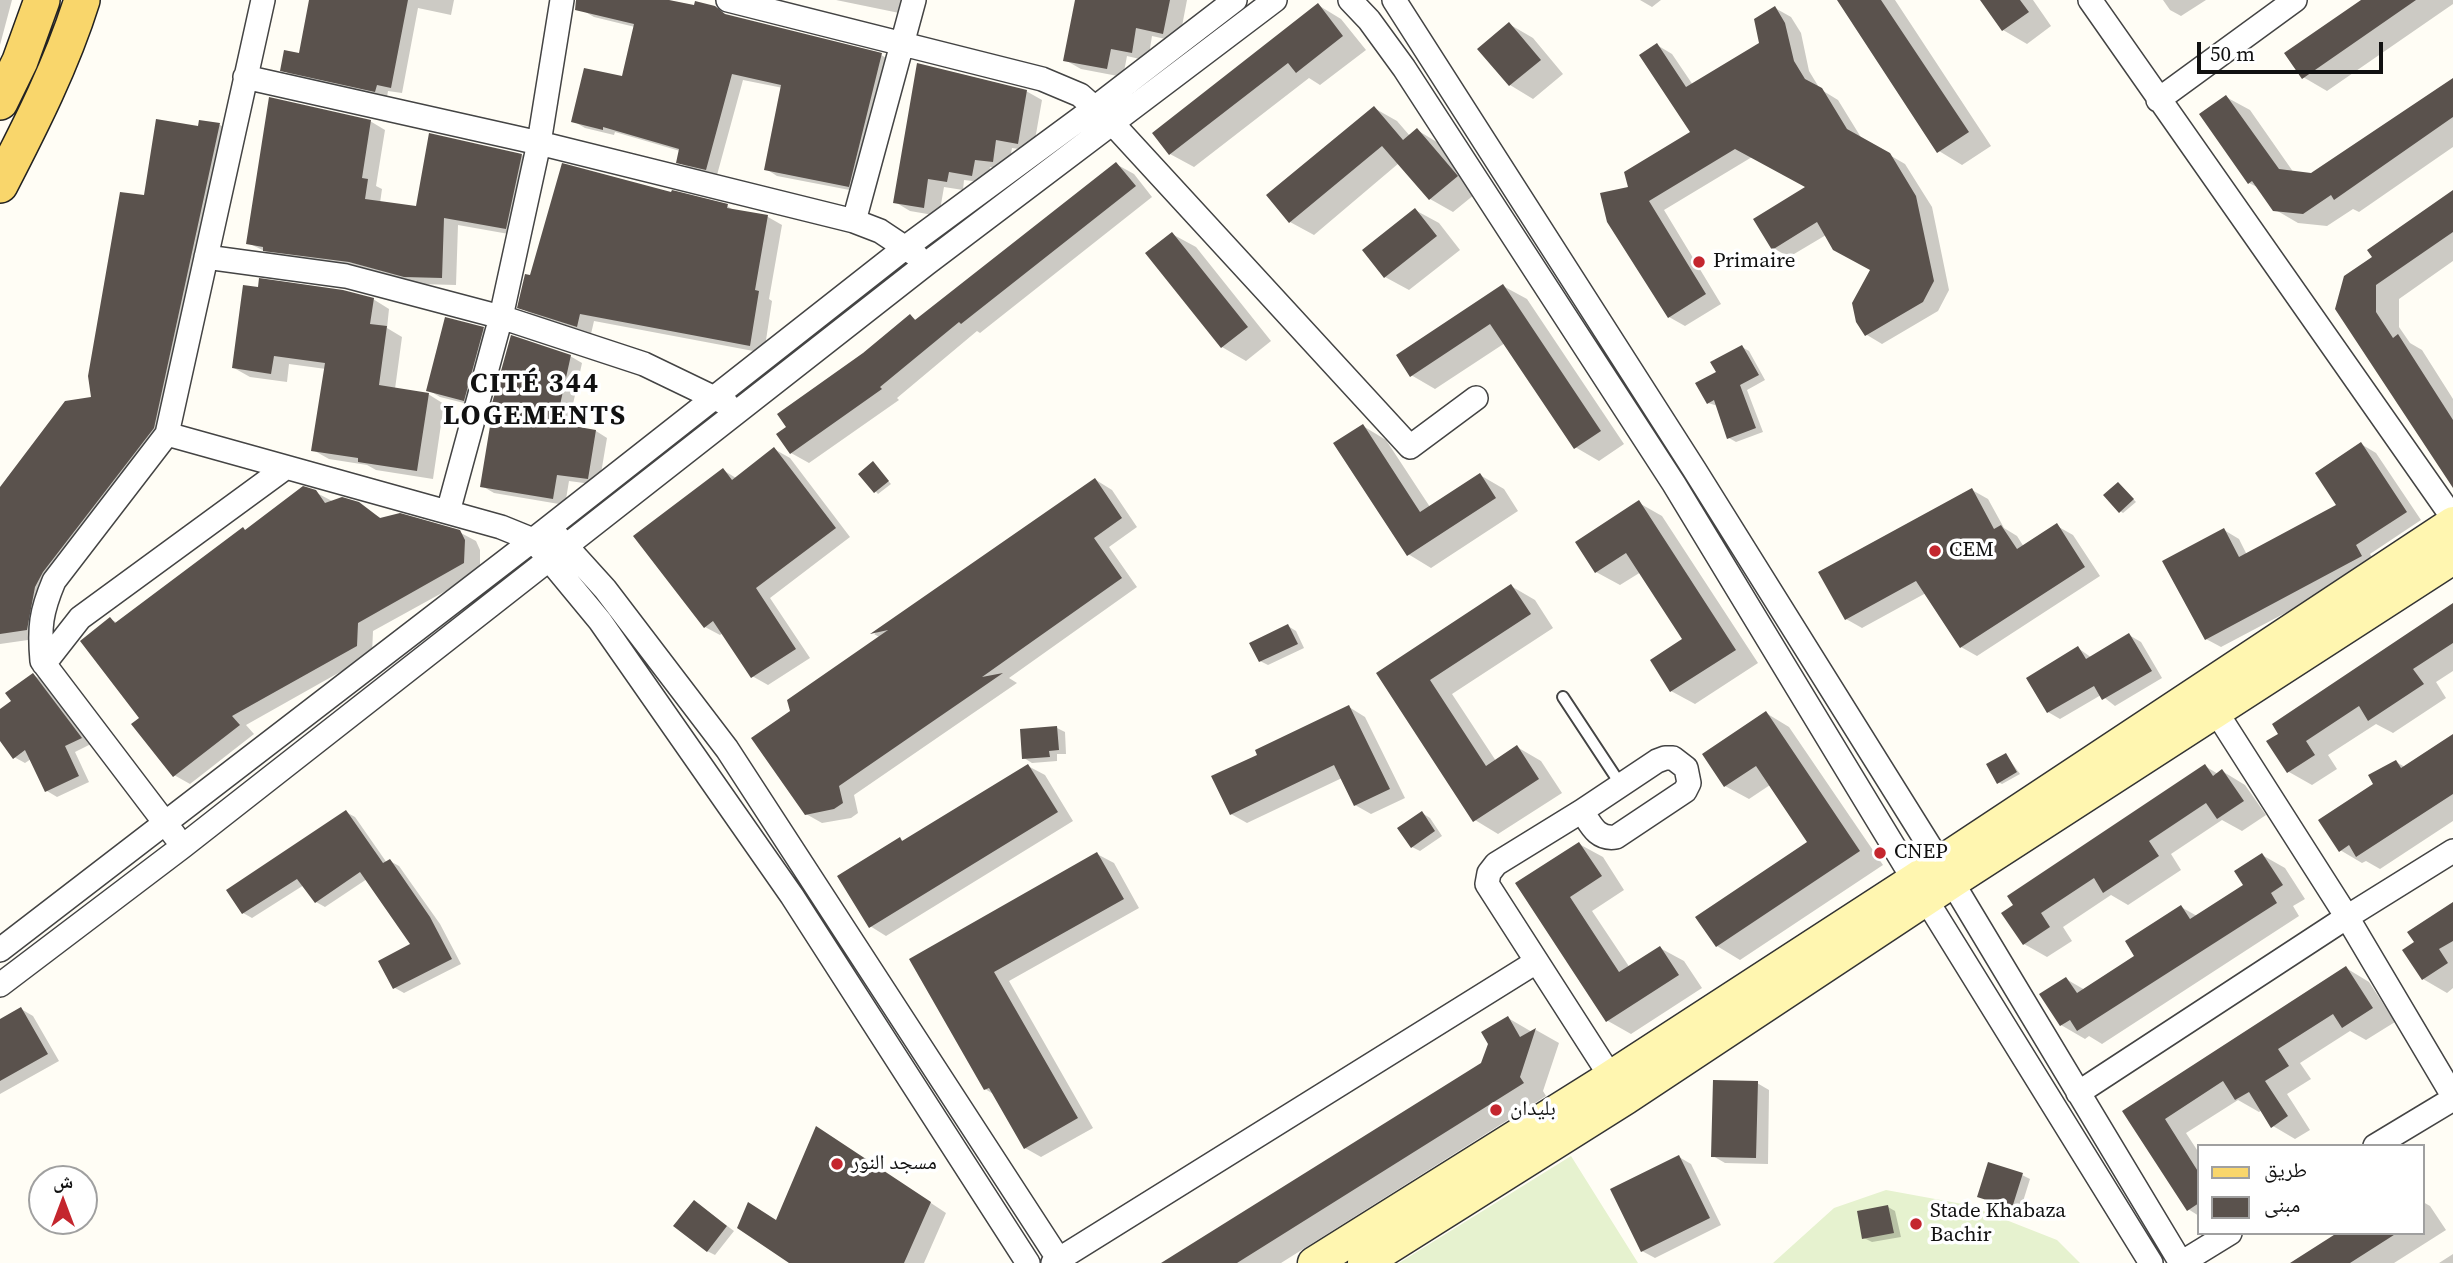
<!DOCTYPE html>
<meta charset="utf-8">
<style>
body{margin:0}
#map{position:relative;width:2453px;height:1263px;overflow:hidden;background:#fffdf5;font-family:"Source Serif 4","Noto Naskh Arabic",serif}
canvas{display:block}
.legend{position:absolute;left:2197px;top:1144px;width:228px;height:91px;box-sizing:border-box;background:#fff;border:2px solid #a0a0a0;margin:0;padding:9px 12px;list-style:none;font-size:21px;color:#111}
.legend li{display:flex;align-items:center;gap:14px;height:35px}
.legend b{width:35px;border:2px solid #a0a0a0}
.north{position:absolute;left:28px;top:1165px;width:70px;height:70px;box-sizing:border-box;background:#fff;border:2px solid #a0a0a0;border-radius:50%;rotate:0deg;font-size:19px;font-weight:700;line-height:28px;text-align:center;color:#111}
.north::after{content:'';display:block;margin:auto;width:24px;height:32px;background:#c4262e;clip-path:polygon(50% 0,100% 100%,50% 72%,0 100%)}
.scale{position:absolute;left:2197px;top:42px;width:186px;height:32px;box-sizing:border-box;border:4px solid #111;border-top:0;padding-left:9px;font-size:21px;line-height:24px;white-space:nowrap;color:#111;-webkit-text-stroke:5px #fff;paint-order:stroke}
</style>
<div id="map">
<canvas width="2453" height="1263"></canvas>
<ul class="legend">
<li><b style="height:9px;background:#f9d66b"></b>طريق</li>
<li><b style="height:19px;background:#5a524d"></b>مبنى</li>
</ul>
<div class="north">ش</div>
<div class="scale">50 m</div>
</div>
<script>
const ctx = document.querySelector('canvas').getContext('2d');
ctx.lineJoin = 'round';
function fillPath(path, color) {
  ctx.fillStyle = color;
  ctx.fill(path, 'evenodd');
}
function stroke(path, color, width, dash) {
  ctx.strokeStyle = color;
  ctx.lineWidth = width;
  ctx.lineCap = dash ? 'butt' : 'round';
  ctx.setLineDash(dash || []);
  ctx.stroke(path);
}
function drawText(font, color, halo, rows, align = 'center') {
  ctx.font = font + ' "Source Serif 4","Noto Naskh Arabic",serif';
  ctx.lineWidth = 7;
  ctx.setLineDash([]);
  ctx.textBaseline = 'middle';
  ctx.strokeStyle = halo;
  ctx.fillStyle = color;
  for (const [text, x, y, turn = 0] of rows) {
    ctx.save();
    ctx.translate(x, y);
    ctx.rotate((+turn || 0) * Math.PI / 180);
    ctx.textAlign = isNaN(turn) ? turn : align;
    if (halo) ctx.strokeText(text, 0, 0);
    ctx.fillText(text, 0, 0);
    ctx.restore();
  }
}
const pitch = new Path2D(`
 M1571 1156 1638 1263H1399Z
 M1886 1190 1968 1205 2057 1240 2080 1263H1773L1834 1208Z`);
const shadow = new Path2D(`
 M0 0H12L0 45Z
 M346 0H454L451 15 418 8 402 93 388 91 387 97 294 76 282 70 300 55Z
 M585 0H648L881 55 892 61 860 192 777 176 766 169 783 88 743 80 717 175 690 168 678 162 680 151 615 132 614 135 585 128 573 121 624 78 635 27 594 17 582 10Z
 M836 0H912L909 15Z
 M1077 0H1187L1179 42 1152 36 1148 61 1127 56 1123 77 1081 69 1065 60Z
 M1640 0H1661L1652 7Z
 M1839 0H1895L1991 146 1962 165 1939 151Z
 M1982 0H2033L2051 26 2027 44 2003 30Z
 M2163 0H2206L2181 16 2170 10Z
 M2365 0H2453V4L2327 91 2303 77Z
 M1318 5 1341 19 1366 50 1320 85 1309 78 1194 167 1170 154Z
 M1775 8 1791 17 1801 33 1809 71 1820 89 1838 100 1862 139 1905 164 1932 207 1949 290 1938 311 1882 344 1867 335 1858 321 1872 270 1826 235 1789 257 1773 248 1808 187 1752 157 1664 210 1721 304 1685 326 1669 317 1630 188 1693 132 1657 45 1672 54 1693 85 1761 44Z
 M1509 24 1533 38 1563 74 1533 99 1510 85Z
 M2453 81V147L2359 212 2353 209 2327 226 2298 223 2274 209 2259 188 2249 183 2226 97 2250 110 2294 173 2312 175Z
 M1026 91 1042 100 1033 151 1012 148 1008 170 990 167 988 183 964 180 963 190 944 187 939 216 910 211 895 202Z
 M1374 108 1397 121 1410 136 1417 130 1440 144 1480 190 1453 212 1430 199 1399 163 1314 235 1290 222Z
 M370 121 385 130 376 186 382 189 380 203 417 208 522 155 536 164 520 236 458 225 456 285 420 284 279 258 248 243Z
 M201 122 220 125 235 134 169 437 58 581 42 638 0 644V489L93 398 145 197 200 128Z
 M1116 164 1134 174 1152 197 980 333 977 331 897 398 899 400 809 463 791 453 864 355 911 316 916 320Z
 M2453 192V261L2399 299V327L2410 343 2422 350 2453 399V479L2337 309 2374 257Z
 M673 194 727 206 737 212 768 217 782 225 769 299 772 301 764 353 594 321 591 334 534 315 519 307 531 277Z
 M1415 210 1439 223 1460 250 1409 290 1385 277Z
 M1172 234 1196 247 1271 341 1246 361 1222 347 1148 253Z
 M1503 286 1527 299 1624 444 1599 461 1575 447 1505 343 1435 389 1411 375Z
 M373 299 389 309 387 328 402 337 395 389 428 394 444 404 433 479 376 470 367 465 329 459 313 450 326 369 289 364 287 382 250 377 234 368Z
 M483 329 495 335 476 406 440 397 428 390Z
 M1742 347 1749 351 1765 380 1747 390 1763 432 1736 442 1729 438 1718 406 1708 403 1718 372Z
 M570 356 582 363 568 427 596 431 607 438 599 485 569 481 565 505 494 493 482 486Z
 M1363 426 1386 440 1430 507 1480 475 1504 489 1518 511 1431 568 1408 554Z
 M2361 444 2376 453 2421 520 2370 554 2376 565 2221 647 2206 639 2224 530 2239 539 2247 555 2339 506Z
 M774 449 790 458 850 537 770 598 810 658 768 685 752 676 723 633 720 635 705 627 723 470 736 478Z
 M873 464 891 484 878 494 860 474Z
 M1096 480 1112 490 1137 527 1109 547 1137 587 1009 678 1017 683 854 795 858 813 851 818 822 823 806 814 792 712 881 638 874 634Z
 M2121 486 2136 502 2123 513 2120 511Z
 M1972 490 1988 499 2004 528 2017 536 2024 547 2057 526 2073 535 2100 576 1977 656 1961 647 1926 593 1862 628 1846 619Z
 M315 492 332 501 358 504 382 519 459 532 476 541 480 550V572L373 631 372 654 246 725 254 734 190 784 174 775 141 719 110 619 118 623 247 532Z
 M1639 503 1662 516 1758 663 1695 704 1671 691 1685 640 1641 572 1620 585 1596 572Z
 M1511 586 1535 600 1553 628 1452 694 1496 761 1517 747 1541 761 1562 793 1498 834 1475 820 1378 673Z
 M2453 606V671L2436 682 2446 698 2393 733 2376 724 2328 755 2337 769 2312 785 2289 772 2269 742Z
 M1288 626 1296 631 1304 648 1268 665 1260 661Z
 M2129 635 2141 642 2162 678 2115 706 2101 695 2060 719 2048 712 2078 648 2092 658Z
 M33 675 44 681 91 744 75 752 89 782 57 797 47 791 31 759 25 763 14 757 0 738V711L13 702Z
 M1349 707 1365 717 1405 798 1371 814 1355 805 1342 778 1247 823 1231 814 1259 755Z
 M1766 713 1789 727 1883 865 1740 960 1717 946 1809 843 1770 785 1749 799 1725 786Z
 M1057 728 1065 732 1066 754H1057V761L1032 763 1024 758Z
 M2453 736V821L2380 869 2366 861 2362 863 2340 850 2375 785 2396 762 2405 767Z
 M2006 755 2020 774 2002 784 1998 782Z
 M1028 766 1045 775 1073 821 886 936 870 926 900 839 904 842Z
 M2205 766 2218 774 2222 771 2245 785 2266 815 2242 831 2222 820 2171 854 2181 870 2128 905 2111 895 2063 927 2072 941 2047 957 2024 944 2004 914Z
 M346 812 355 817 387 863 390 861 399 866 440 924 461 964 404 993 395 988 412 945 367 879 325 907 316 902 304 885 252 918 243 913Z
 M1422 813 1430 818 1442 836 1420 851 1412 847Z
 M1579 844 1603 857 1624 890 1592 911 1630 968 1660 948 1684 961 1702 988 1631 1034 1608 1021 1518 884Z
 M1097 854 1114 863 1139 908 1009 981 1093 1128 1041 1157 1025 1148 995 1095 985 1089 911 959Z
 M2262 855 2285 868 2305 899 2293 906 2299 916 2102 1044 2089 1036 2085 1039 2061 1025 2066 979 2085 990 2137 957 2181 907 2197 916 2245 885Z
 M2453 904V988L2447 993 2423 979 2417 943Z
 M2346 968 2369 982 2395 1022 2366 1040 2350 1031 2300 1063 2311 1079 2287 1094 2310 1130 2295 1139 2273 1126 2262 1110 2259 1112 2238 1100 2186 1133 2199 1153V1216L2188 1209 2125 1111Z
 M21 1009 33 1016 59 1061 0 1094V1021Z
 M1508 1018 1532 1032 1536 1030 1559 1043 1543 1091 1546 1096 1281 1263H1164L1483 1064Z
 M1757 1083 1769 1090 1768 1164 1725 1163 1713 1156Z
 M833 1138 946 1213 924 1263H792L777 1222Z
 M1679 1157 1691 1164 1721 1225 1655 1258 1642 1251Z
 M2022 1175 2030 1179 2020 1211 1979 1196Z
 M2423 1202 2430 1206 2446 1230 2394 1263H2293L2341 1233H2423Z
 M702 1207 734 1231 715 1255 707 1251Z
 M1888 1207 1895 1211 1901 1237 1872 1242 1864 1238Z
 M2453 1254V1263H2439Z`);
const building = new Path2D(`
 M309 0H408L391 88 377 85 375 92 280 71 284 50 299 53Z
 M576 0H669L694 5 695 1 715 6 725 14 882 53 849 187 764 170 781 85 732 74 706 170 676 163 679 149 603 127V130L571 122 584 68 622 76 634 24 575 10Z
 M1075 0H1170L1163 34 1136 28 1132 53 1111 49 1107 69 1063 61Z
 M1837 0H1881L1969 132 1937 153Z
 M1980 0H2020L2029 12 2002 31Z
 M2361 0H2416L2302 79 2284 53Z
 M1318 3 1343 36 1296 73 1288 63 1169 155 1152 133Z
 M1775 6 1785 23 1794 61 1805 79 1822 88 1847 129 1890 153 1916 196 1934 281 1923 302 1865 336 1856 322 1852 303 1870 270 1833 250 1817 222 1772 250 1753 219 1805 187 1735 149 1649 201 1706 294 1668 318 1607 222 1600 193 1628 187 1624 172 1690 132 1639 55 1657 43 1686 87 1759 43 1754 19Z
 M1509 22 1541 60 1509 86 1477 49Z
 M917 63 1027 90 1018 144 996 140 993 162 975 160 972 176 949 172 947 182 928 179 924 208 893 203Z
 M2453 78V117L2334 200 2331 195 2303 214 2273 211 2252 181 2248 184 2199 114 2226 95 2279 169 2311 173Z
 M269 97 371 120 362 178 368 179 365 199 416 206 429 133 522 154 506 229 444 218 442 278 404 277 349 262 263 251V247L246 244Z
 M1374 106 1403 140 1417 128 1458 176 1429 200 1382 146 1289 223 1266 195Z
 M156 119 198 126 199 120 220 123 154 428 43 572 35 587 27 630 0 634V487L65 401 91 397 88 376 120 192 144 195Z
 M1116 162 1136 186 961 324 959 322 880 387 882 389 790 454 776 434 786 427 777 414 863 353 910 314 915 320Z
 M562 163 671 192 672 190 728 204 727 208 768 215 755 290 759 291 750 346 580 314 577 327 517 308 525 274 530 275Z
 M2453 190V232L2376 285V312L2393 338 2398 334 2453 420V488L2335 309 2344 276 2372 257 2367 250Z
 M1415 208 1437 236 1384 278 1362 250Z
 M1172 232 1248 327 1221 348 1145 253Z
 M259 278 343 290 374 298 370 324 387 326 379 385 429 393 417 471 358 462V458L311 451 325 363 274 356 271 374 232 368 243 285 258 287Z
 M1503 284 1601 431 1574 449 1490 324 1410 377 1396 355Z
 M445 317 484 327 464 401 426 391Z
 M511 335 571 355 556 423 596 430 588 479 557 475 553 499 480 487 493 408 491 407Z
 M1742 345 1759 375 1740 385 1756 428 1727 439 1714 400 1707 404 1695 383 1716 372 1710 362Z
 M1363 424 1420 512 1480 473 1496 498 1407 556 1333 443Z
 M2361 442 2407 512 2356 545 2362 556 2205 640 2162 561 2224 528 2239 557 2336 505 2315 473Z
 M774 447 836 528 756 588 796 649 751 678 713 621 704 628 633 536 723 468 732 480Z
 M873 461 889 481 874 493 858 474Z
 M1095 478 1122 518 1094 538 1122 578 982 677 1003 673 839 786 843 803 834 809 805 815 751 738 790 711 787 700 888 630 870 634Z
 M2118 482 2134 499 2119 513 2103 495Z
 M303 486 316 490 325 503 342 497 359 502 380 518 400 513 460 530 465 540 464 563 358 623 357 646 232 716 240 725 173 777 131 724 139 718 80 641 110 617 115 623 243 527 245 530Z
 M1972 488 1994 529 2001 525 2017 549 2057 523 2085 567 1960 648 1916 581 1845 620 1818 572Z
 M1639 500 1736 650 1670 692 1650 660 1682 639 1626 553 1595 573 1575 542Z
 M1511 584 1531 614 1430 680 1486 766 1517 745 1539 779 1473 822 1376 673Z
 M2453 603V643L2413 669 2424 684 2368 721 2359 706 2306 741 2315 755 2287 773 2266 741 2278 734 2272 724Z
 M1288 624 1298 644 1259 662 1249 643Z
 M2129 633 2152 671 2102 700 2094 686 2047 713 2026 678 2078 646 2086 659Z
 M33 673 82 738 65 746 79 776 45 792 25 750 13 759 0 741V709L11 701 5 693Z
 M1349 705 1390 789 1354 806 1334 765 1230 815 1211 776 1257 755 1255 750Z
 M1766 711 1860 851 1716 947 1695 917 1807 842 1756 766 1724 787 1702 754Z
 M1057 726 1059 750 1049 751 1050 757 1022 759 1020 729Z
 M2453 734V794L2356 857 2349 845 2339 852 2318 820 2373 784 2368 775 2396 760 2401 768Z
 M2006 753 2017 772 1997 784 1986 764Z
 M1028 764 1058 812 869 928 837 876 900 837 902 841Z
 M2205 764 2213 776 2222 769 2244 801 2217 819 2206 803 2149 841 2159 856 2103 893 2094 878 2041 913 2050 927 2023 945 2001 913 2013 905 2007 896Z
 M346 810 383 863 390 859 430 917 452 959 393 989 378 961 410 944 360 872 315 903 297 879 242 914 226 890Z
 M1422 811 1435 831 1411 848 1397 828Z
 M1579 842 1602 876 1570 897 1619 972 1660 946 1679 975 1606 1022 1515 883Z
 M1097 852 1124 899 994 972 1078 1118 1024 1149 989 1088 984 1090 909 959Z
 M2262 853 2283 885 2271 893 2277 903 2077 1031 2070 1020 2060 1026 2039 994 2066 977 2077 993 2134 956 2125 941 2181 905 2190 919 2243 885 2234 871Z
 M2453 902V941L2439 949 2448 963 2422 980 2402 950 2414 942 2407 932Z
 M2346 966 2373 1008 2342 1028 2333 1014 2278 1049 2289 1066 2265 1081 2288 1116 2271 1128 2249 1092 2235 1100 2223 1081 2165 1119 2199 1173V1203L2187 1211 2122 1111Z
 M21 1007 48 1054 0 1081V1019Z
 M1508 1016 1520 1037 1536 1028 1520 1077 1524 1083 1237 1263H1161L1481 1063 1488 1044 1481 1032Z
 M1713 1080 1758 1081 1756 1158 1711 1157Z
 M816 1126 931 1202 904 1263H789L737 1228 748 1202 776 1220Z
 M1679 1155 1710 1218 1641 1252 1610 1189Z
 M1988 1162 2023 1173 2012 1208 1977 1197Z
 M694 1200 727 1226 707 1252 673 1226Z
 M1888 1205 1894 1233 1862 1239 1857 1211Z
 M2337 1233H2397L2350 1263H2290Z`);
const lane = new Path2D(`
 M1563 697 1621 785`);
const street = new Path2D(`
 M728 0 1042 79 1080 95 1113 124 1410 447 1476 398
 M1350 0 1369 20 1404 68 1674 484 1914 880 2151 1263
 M1394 0 1694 469 1952 882 2181 1263
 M2090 0 2453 518
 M245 77 539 143 854 221 880 231 916 255
 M2158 100 2295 0
 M854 221 914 0
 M206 257 346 276 501 317 644 364 727 404
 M167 434 501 527 533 540 600 621 792 896 1028 1263
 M448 512 501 317 539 143 562 0
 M557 536 605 589 727 749 1061 1263
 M44 664 80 618 285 468
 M2208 699 2347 917 2453 1096
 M1665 758H1673L1686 768 1689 783 1685 791 1616 837C1597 840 1591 825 1582 811L1657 761Z
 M1582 811 1496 864 1489 873 1487 884 1618 1088
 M175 836 42 661C39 627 41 612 54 581L167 434 263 0
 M0 950 533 540 906 247 1096 107 1235 0
 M0 985 182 847 926 264 1275 0
 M2078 1093 2347 917 2453 851
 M2375 1146 2453 1099
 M1053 1263 1536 962
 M2181 1263 2230 1233`);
const secondary = new Path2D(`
 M1314 1263 1609 1078 1914 880 2453 523
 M1364 1263 1626 1098 1952 882 2453 558`);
const primary = new Path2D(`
 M0 102 20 61 42 0
 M0 185C31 125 62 64 82 0`);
const markers = [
 [1699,262,7,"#c4262e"],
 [1935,551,7,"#c4262e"],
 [1880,853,7,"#c4262e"],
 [1496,1110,7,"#c4262e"],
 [837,1164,7,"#c4262e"],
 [1916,1224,7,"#c4262e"]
];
const poiNames = [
 ["Primaire",1713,262],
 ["CEM",1949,551],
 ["CNEP",1894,853],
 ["بليدان",1510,1110],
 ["مسجد النور",851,1164],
 ["Stade Khabaza",1930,1212],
 ["Bachir",1930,1236]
];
const districtNames = [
 ["CITÉ 344",535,385],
 ["LOGEMENTS",535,417]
];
fillPath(pitch, '#e6f2cf');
fillPath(shadow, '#0003');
fillPath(building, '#5a524d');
stroke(lane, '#444', 14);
stroke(street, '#444', 26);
stroke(secondary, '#333', 35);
stroke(primary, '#222', 38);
stroke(lane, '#fff', 10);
stroke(street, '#fff', 23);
stroke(secondary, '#fff6b0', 32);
stroke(primary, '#f9d66b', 35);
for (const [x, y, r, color] of markers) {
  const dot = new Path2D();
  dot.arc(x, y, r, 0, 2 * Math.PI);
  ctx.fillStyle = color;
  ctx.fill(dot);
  stroke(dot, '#fff', 2.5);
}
drawText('21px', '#111', '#fff', poiNames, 'left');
ctx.letterSpacing = '2px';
drawText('bold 28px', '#111', '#fff', districtNames);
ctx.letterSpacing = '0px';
</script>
